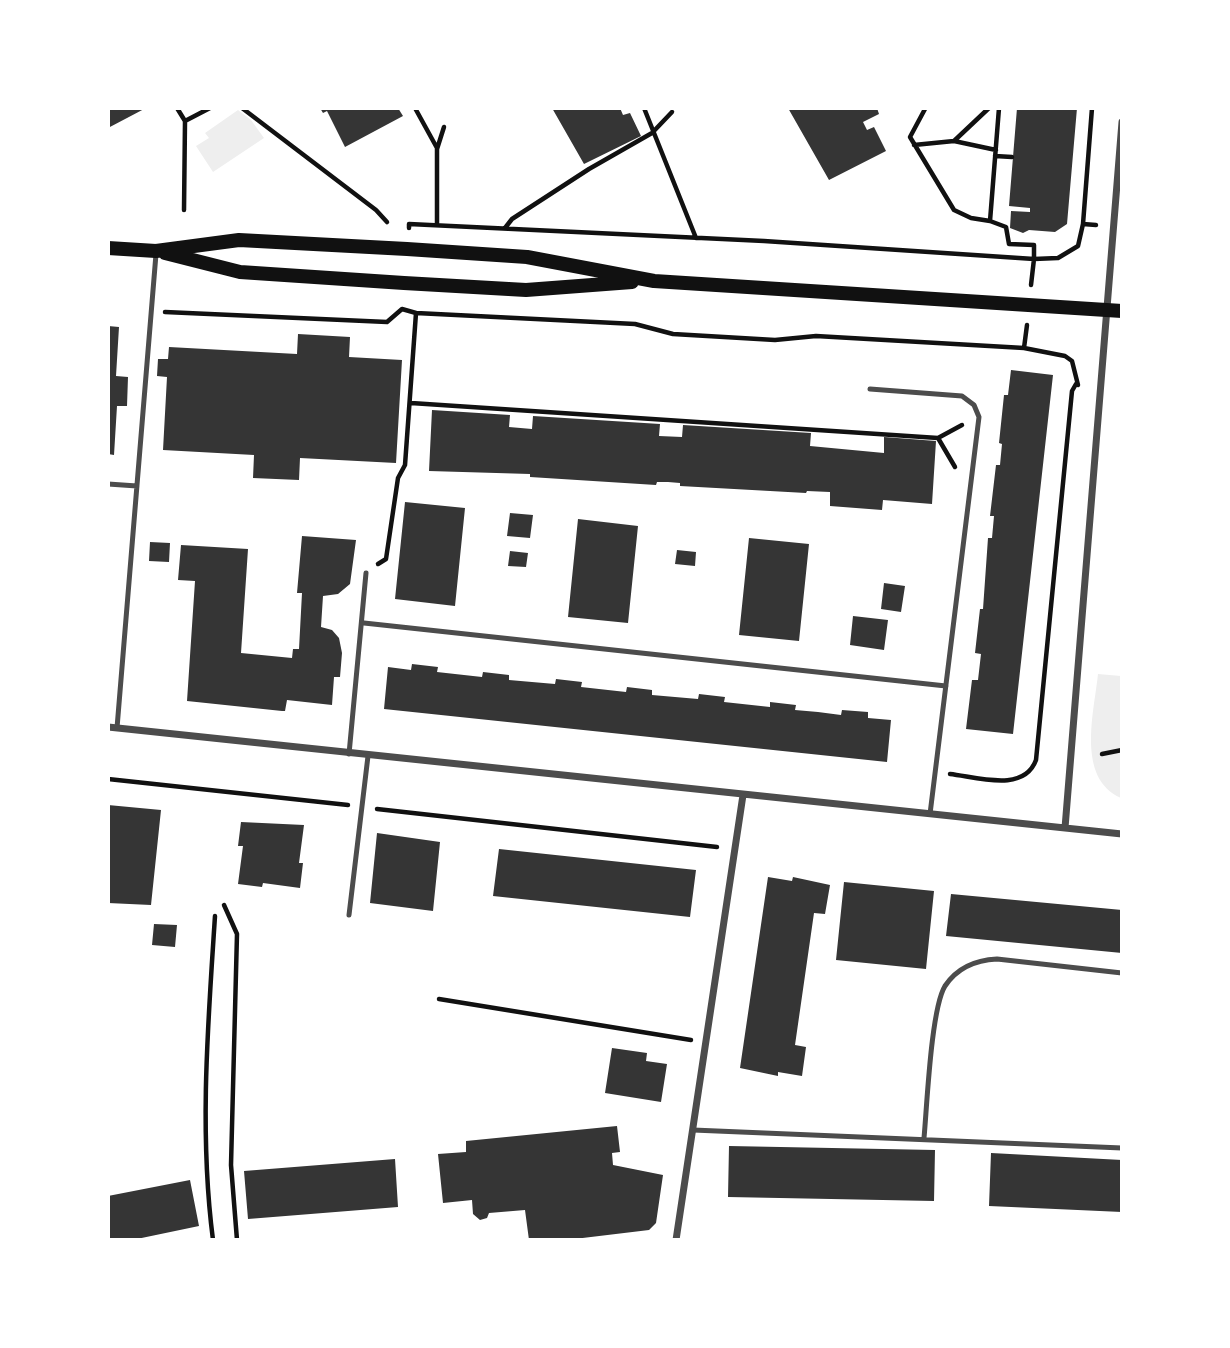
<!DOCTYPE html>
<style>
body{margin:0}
#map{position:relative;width:1230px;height:1348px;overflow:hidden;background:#fff;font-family:Raleway,sans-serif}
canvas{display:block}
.frame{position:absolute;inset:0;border:110px solid #fff;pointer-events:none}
</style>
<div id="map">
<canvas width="1230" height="1348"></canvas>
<div class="frame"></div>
</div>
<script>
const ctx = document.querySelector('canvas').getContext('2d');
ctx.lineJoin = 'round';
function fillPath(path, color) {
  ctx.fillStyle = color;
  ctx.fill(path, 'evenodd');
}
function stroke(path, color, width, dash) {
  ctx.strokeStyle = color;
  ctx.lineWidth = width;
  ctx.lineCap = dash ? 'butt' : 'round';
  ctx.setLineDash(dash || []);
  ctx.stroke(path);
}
const green = new Path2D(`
 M238 110 251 120 264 138 213 172 196 146 209 138 205 133Z
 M1098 674 1121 676V798C1076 778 1094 713 1098 674Z`);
const building = new Path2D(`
 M108 108H146L108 128Z
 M320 108H398L403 116 345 147 327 111 323 113Z
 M552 108H620L623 115 630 113 641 136 584 164Z
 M788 108H877L879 114 863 122 867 130 874 127 886 151 829 180Z
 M1017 108H1077L1067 224 1055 232 1029 230 1023 233 1010 228 1011 211 1030 212V208L1009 206Z
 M108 326 119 327 116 376 128 377 127 406H117L114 455 108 454Z
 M298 334 350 337 349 357 402 360 396 463 300 458 299 480 253 478 254 455 163 450 167 377 157 376 158 359H168L169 347 297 354Z
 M1011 370 1053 375 1013 734 966 729 972 680H978L981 654 975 653 980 609H983L988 538H992L994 516H990L996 465H1000L1002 444 999 443 1004 395H1008Z
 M432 410 510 415 509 427 532 429 533 416 660 424 659 436 682 437 683 425 811 433 810 446 884 453V437L936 441 932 504 883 500 882 510 830 506V492L807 491 806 493 680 486V483L668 482H657L656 485 530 477V474L429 471Z
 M405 502 465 508 455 606 395 599Z
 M510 513 533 515 530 538 507 536Z
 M578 519 638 526 628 623 568 617Z
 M302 536 356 540 350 584 338 594 323 596 321 627 332 630 339 638 342 653 340 677H334L332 705 287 700 285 711H282L187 701 195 581 178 580 181 545 248 549 241 653 292 658 293 649H299L302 593H297Z
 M749 538 809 544 799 641 739 635Z
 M150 542 170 543 169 562 149 561Z
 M677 550 696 552 695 566 675 564Z
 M510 551 528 553 526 567 508 566Z
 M884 583 905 586 901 612 881 609Z
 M853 616 888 620 884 650 850 645Z
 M412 664 438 667 437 672 482 677 483 672 509 675V680L555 684 556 679 582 682 581 687 626 692 627 687 652 690V695L698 699 699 694 725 697 724 702 770 707V702L796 705 795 710 818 712 841 715 842 710 868 712V718L891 720 887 762 384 709 388 667 411 670Z
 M108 805 161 810 151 905 108 903Z
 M241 822 304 825 299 863H303L300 888 263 883 262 887 238 884 243 846H238Z
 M377 833 440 842 433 911 370 903Z
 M499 849 696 870 690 917 493 896Z
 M768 877 792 881 793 877 830 885 825 914 814 913 795 1045 806 1047 802 1076 778 1072V1076L740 1068Z
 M844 882 934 891 926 969 836 960Z
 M951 894 1122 910V953L946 936Z
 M154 924 177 925 175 947 152 945Z
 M612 1048 647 1053 646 1061 667 1064 661 1102 605 1093Z
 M617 1126 620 1152 612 1153 613 1165 663 1175 656 1223 649 1230 566 1240H529L525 1210 489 1213 487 1218 480 1220 473 1214 472 1200 443 1203 438 1154 466 1152V1141Z
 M729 1146 935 1150 934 1201 728 1197Z
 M991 1153 1122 1160V1212L989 1206Z
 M395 1159 398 1207 248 1219 244 1171Z
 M190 1180 199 1226 132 1240H108V1196Z`);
const path = new Path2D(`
 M177 108 185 121
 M242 108 376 210 387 222
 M415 108 437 148
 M644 108 696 238
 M999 108 990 221 1006 227 1009 244 1034 245V259L1058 258 1078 246 1083 224 1096 225
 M925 109 910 137 954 210 971 218 990 221
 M954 141 996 150
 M914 145 954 141 989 108
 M995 156 1012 157
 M184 210 185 121 210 108
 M1083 224 1092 108
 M437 225V149L444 127
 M409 228V224L764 241 1034 259 1031 285
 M505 228 512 219 589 169 652 133 672 112
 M165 312 387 322 402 309 416 313 405 465 398 478 386 559 378 564
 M416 313 635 324 673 334 775 340 816 336 1024 348 1027 325
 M1024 348 1065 356 1072 361 1078 385
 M411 403 938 438 962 425
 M938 438 955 467
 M1102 754 1122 750
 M950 774C977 777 1024 793 1036 760L1072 391 1076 384
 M108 779 348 805
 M377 809 717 847
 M224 905 237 934 231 1165 237 1240
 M439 999 691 1040
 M213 1240C199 1133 208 1023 215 916`);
const service = new Path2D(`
 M870 389 962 396 974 405 979 417 930 814
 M108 484 137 486
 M364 623 946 686
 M117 728 156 254
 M349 754 366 573
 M349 915 368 756
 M693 1130 1122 1148
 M924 1138C927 1106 931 1009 945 986 957 968 976 960 997 959L1122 973`);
const minor = new Path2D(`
 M108 727 1122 834
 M1065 828 1122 122
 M676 1240 743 795`);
const secondary = new Path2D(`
 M108 248 156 251 239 240 407 249 527 257 654 281 1122 311
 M165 253 240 272 404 283 526 290 632 282`);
fillPath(green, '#eee');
fillPath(building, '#353535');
stroke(path, '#111', 4.5);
stroke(service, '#4c4c4c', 5);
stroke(minor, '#4c4c4c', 7);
stroke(secondary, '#111', 14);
</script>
